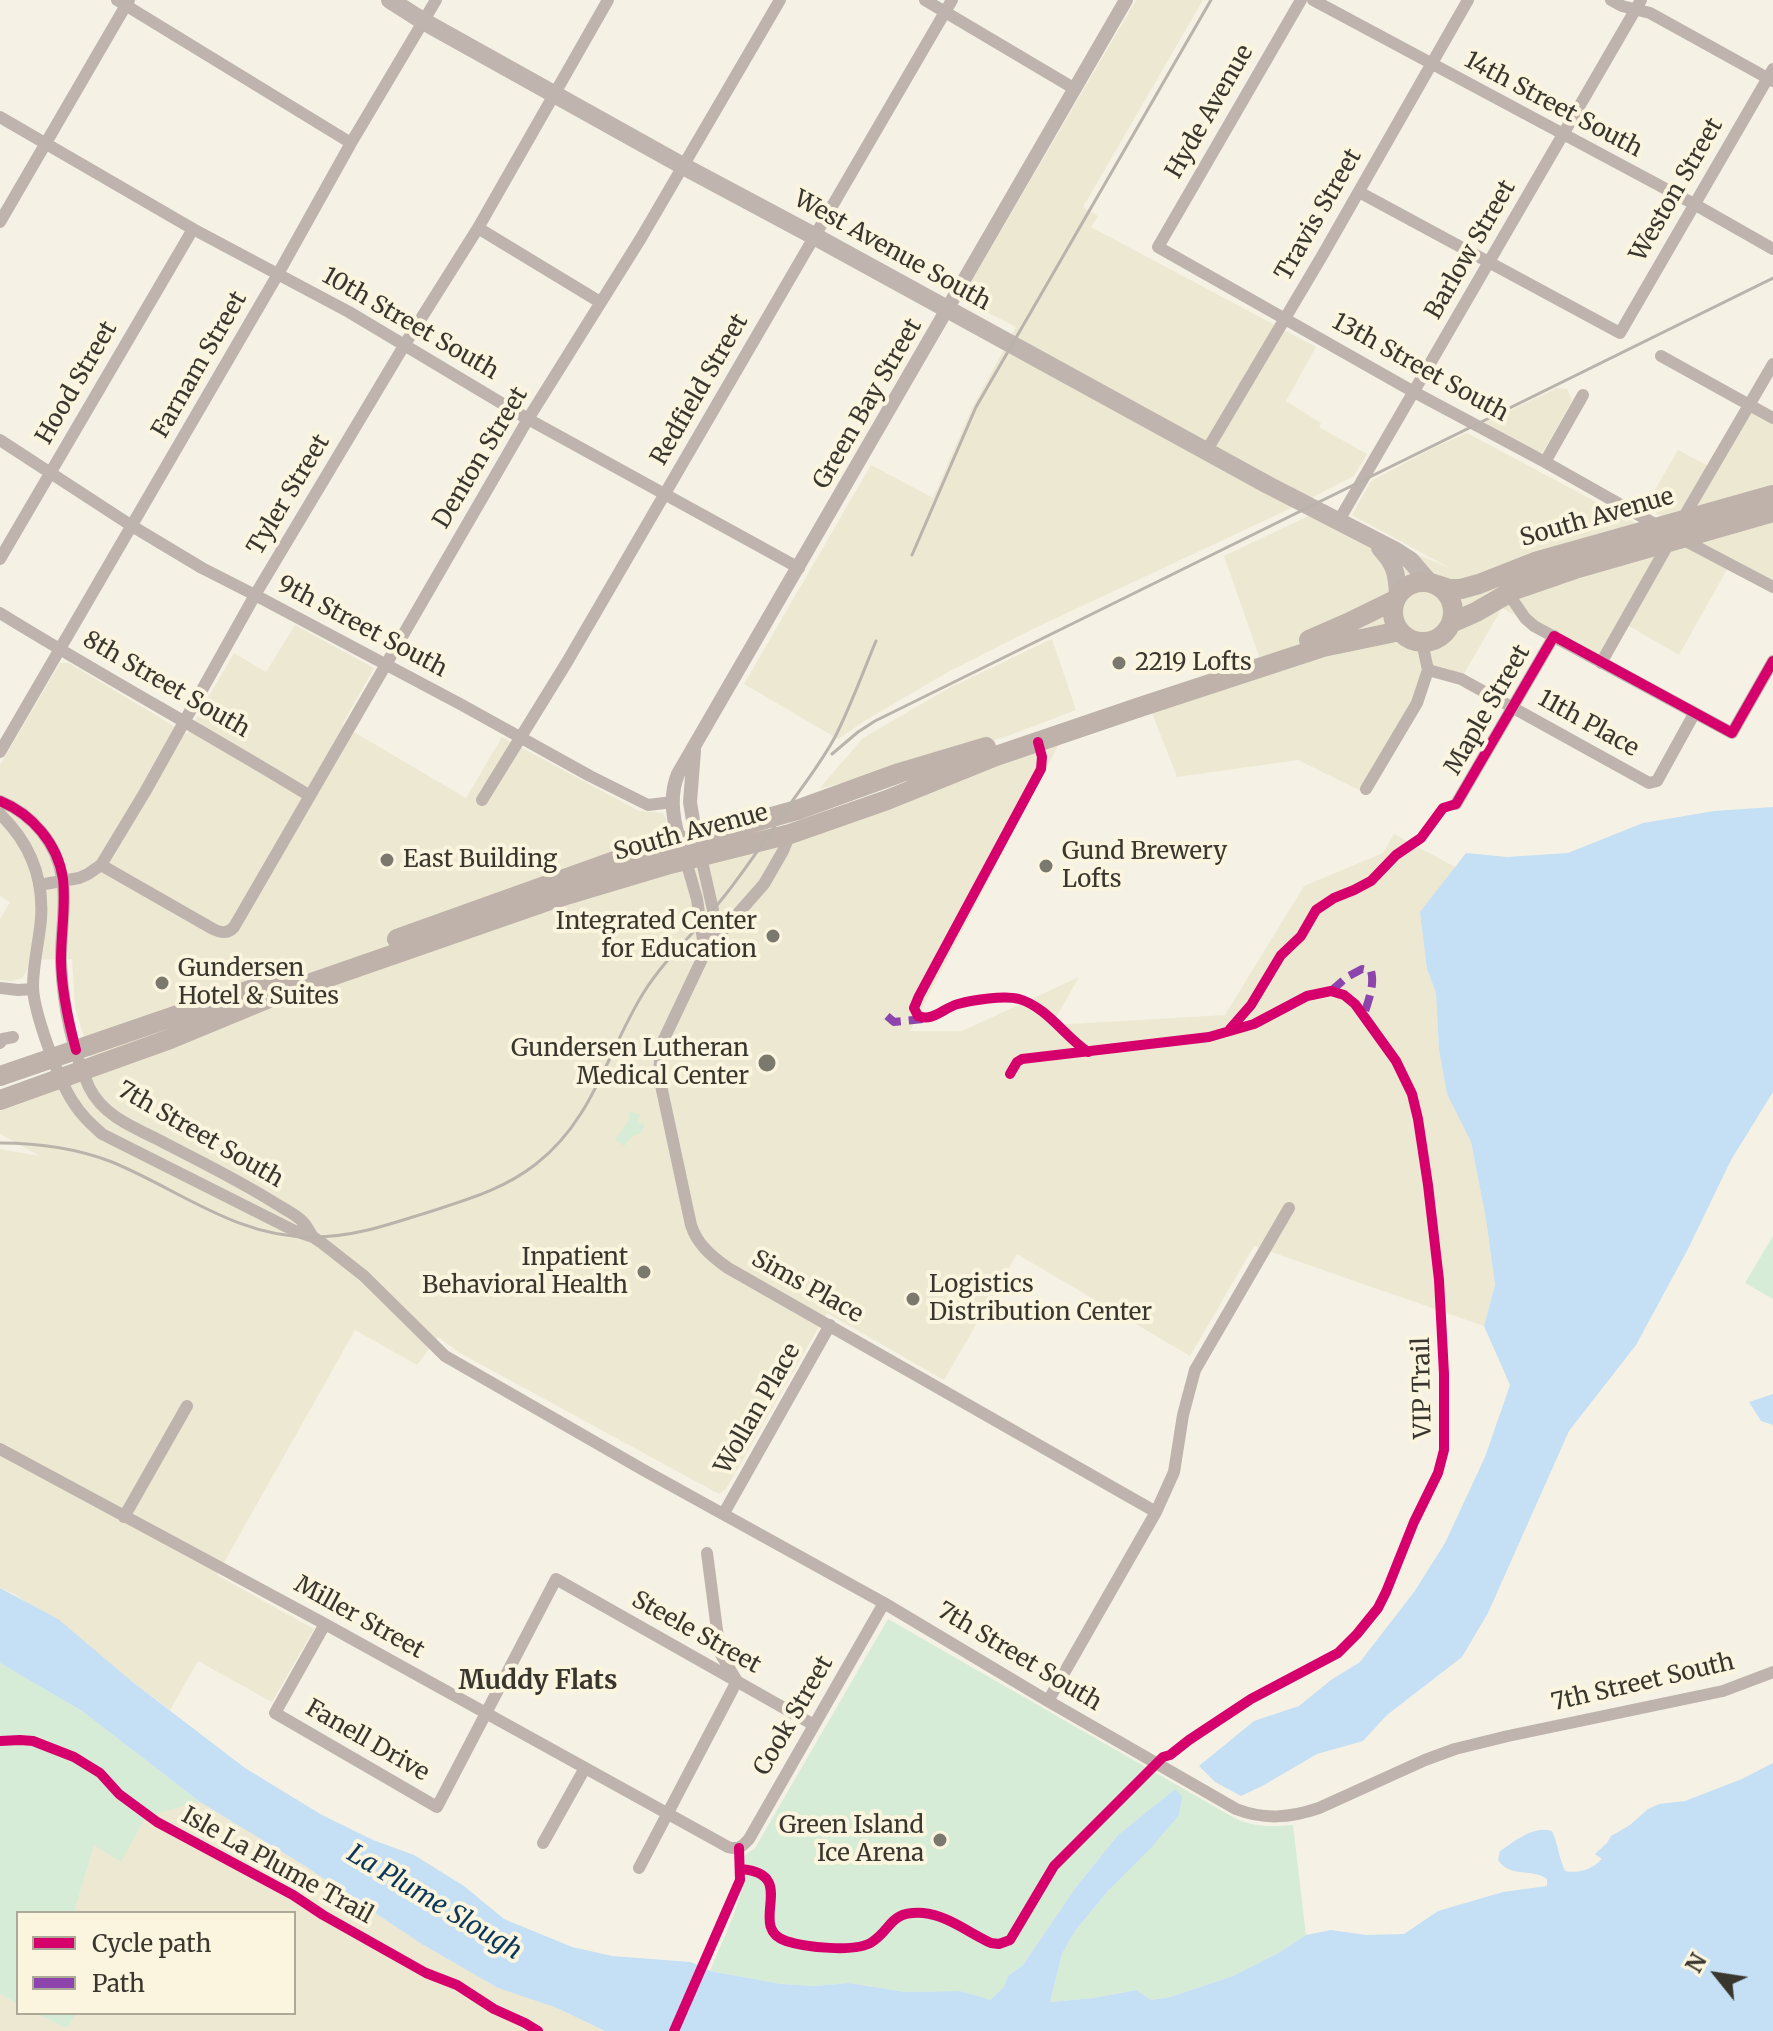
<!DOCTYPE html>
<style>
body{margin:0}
#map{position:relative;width:1773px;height:2031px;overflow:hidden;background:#f5f2e5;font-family:Merriweather,serif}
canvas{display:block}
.legend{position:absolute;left:16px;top:1911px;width:280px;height:104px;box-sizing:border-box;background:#fbf5df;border:2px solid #ada998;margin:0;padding:10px 14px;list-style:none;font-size:24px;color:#39362e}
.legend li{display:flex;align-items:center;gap:16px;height:40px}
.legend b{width:40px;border:2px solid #ada998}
.north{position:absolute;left:1677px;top:1935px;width:80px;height:80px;-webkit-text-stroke:6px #fbf5df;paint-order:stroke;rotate:300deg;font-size:22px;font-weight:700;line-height:32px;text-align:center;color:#39362e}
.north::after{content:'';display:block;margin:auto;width:28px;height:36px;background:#39362e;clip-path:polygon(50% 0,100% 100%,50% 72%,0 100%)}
</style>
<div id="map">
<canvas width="1773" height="2031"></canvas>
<ul class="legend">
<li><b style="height:10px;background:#d6006c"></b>Cycle path</li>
<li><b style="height:10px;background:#8e44ad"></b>Path</li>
</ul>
<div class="north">N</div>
</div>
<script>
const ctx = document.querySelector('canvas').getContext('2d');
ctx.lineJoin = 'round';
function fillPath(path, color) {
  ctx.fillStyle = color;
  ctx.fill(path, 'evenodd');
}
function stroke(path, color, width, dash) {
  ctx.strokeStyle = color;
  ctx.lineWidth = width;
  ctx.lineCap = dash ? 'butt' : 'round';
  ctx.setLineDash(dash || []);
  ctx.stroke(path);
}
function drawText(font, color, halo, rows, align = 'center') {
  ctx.font = font + ' Merriweather,serif';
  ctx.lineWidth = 8;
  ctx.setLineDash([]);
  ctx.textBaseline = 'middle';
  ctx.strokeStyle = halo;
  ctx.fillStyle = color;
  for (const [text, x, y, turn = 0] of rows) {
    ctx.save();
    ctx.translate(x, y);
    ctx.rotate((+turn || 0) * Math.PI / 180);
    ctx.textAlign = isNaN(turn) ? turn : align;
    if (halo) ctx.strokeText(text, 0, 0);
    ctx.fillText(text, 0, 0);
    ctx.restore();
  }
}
const built = new Path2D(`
 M1136 0H1203L1083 207 1098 216 1091 227 1316 347 1286 401 1321 423 1319 427 1367 454 1354 476 1285 511 1035 628 948 672 866 720 838 739 744 684 871 465 933 498 971 410 1016 327 969 303 965 300 964 294Z
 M1557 388 1567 389 1572 401 1543 452H1536L1484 423Z
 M1749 404 1773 418V587L1730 564 1679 655 1624 623 1601 663 1502 608 1461 679 1428 670 1367 794 1298 760 1177 777 1152 713 1265 673 1224 556 1319 511 1338 522 1450 568 1352 515 1371 481 1431 449 1467 433 1634 522 1636 527 1667 520 1645 507 1678 450 1712 468Z
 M295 625 374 668 342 725 466 798 502 737 639 811 663 813 666 818 674 871 1062 738 910 1031H962L1079 977 1052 1025 1225 1015 1304 886 1383 853 1394 834 1455 867 1421 912 1427 969 1436 993 1439 1050 1447 1094 1471 1142 1486 1219 1495 1285 1484 1326 1254 1246 1190 1356 1017 1254 944 1380 827 1313 726 1489 719 1494 458 1352 438 1337 417 1365 355 1330 217 1575 314 1629 272 1702 198 1661 170 1710 15 1594 0 1588V1149L40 1156 0 1134V1111L96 1076 75 1008 72 959 30 960 27 971 22 978 12 981 0 980V919L10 902 0 896V765L60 663H69L187 734 234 653 266 672Z
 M1052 639 1076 710 1005 737 819 789 863 738 949 688Z
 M200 1802 305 1866 420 1943 498 1988 557 2008 605 2031H0V1994L18 2004V2013H35L67 2028 77 2013H294V1913H74L94 1844 121 1861 146 1815Z`);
const green = new Path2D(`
 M631 1112 641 1115 637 1120 639 1124 644 1123V1128L639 1134 632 1136 624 1146 615 1139 630 1119 628 1113Z
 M1773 1236V1299L1745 1283Z
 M888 1619 1236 1819C1254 1827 1274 1827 1293 1825L1306 1935 1280 1952 1233 1976 1170 1997 1151 2000 1136 1990 1094 1998 1050 2002 1062 1954 1075 1931 1108 1891 1150 1849 1175 1789 1118 1835 1076 1887 1023 1965 1008 1976 1004 1987 989 2001 960 1991 906 1992 848 1983 815 1986 781 1984 710 1971C721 1943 752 1882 745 1855L755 1848Z
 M0 1663 82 1711 200 1802 146 1816 121 1862 94 1845 74 1913H18V2004L0 1994Z
 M35 2013H77L67 2028Z`);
const water = new Path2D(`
 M1773 807V1092L1731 1160 1688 1249 1636 1345 1569 1431 1488 1613 1462 1657 1387 1715 1363 1741 1317 1754 1264 1785 1241 1796 1215 1782 1199 1766 1254 1721 1299 1706 1331 1680 1360 1662 1414 1592 1445 1543 1485 1457 1510 1385 1484 1326 1495 1285 1486 1219 1471 1142 1447 1094 1439 1050 1436 993 1427 969 1420 912 1466 853 1507 857 1568 853 1643 823 1714 811Z
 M1773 1394V1425L1761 1421 1749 1402Z
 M0 1588 58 1619 130 1680 245 1768 322 1815 373 1840 414 1855 464 1886 504 1919 572 1947 612 1956 691 1962 710 1971 781 1984 815 1986 848 1983 906 1992 960 1991 990 2000 1004 1987 1008 1976 1023 1965 1076 1887 1118 1835 1175 1789 1182 1797 1179 1815 1150 1849 1108 1891 1075 1931 1062 1954 1050 2002 1094 1998 1136 1990 1151 2000 1170 1997 1233 1976 1280 1952 1306 1935 1331 1930 1366 1935 1404 1934 1438 1911 1503 1892 1547 1886V1879C1533 1868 1509 1878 1498 1860L1500 1851C1515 1841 1534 1825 1552 1831 1558 1844 1559 1858 1565 1871 1578 1874 1593 1869 1602 1859L1595 1854 1607 1843 1611 1836 1630 1825 1648 1809 1659 1804 1685 1801 1742 1779 1773 1763V2031H605L557 2008 498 1988 420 1943 305 1866 200 1802 82 1711 0 1663Z`);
const minor = new Path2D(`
 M117 0 351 143
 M925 0 1075 89
 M1301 0 1158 247 1414 392 1545 462 1660 527
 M1313 0 1694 204 1773 249
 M1611 0 1622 6 1650 13 1773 81
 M0 117 193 229 349 312 528 419 799 568
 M1359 192 1620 333 1773 69
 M0 222 129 0
 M478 228 600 302
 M1661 356 1773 418
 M0 440 132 526 202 568 255 595 462 705 590 776 648 805 673 802
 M1207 450 1322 256 1468 0
 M1545 462 1583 395
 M1682 520 1773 364
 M1338 522 1641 0
 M1680 538 1773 587
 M0 559 193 229
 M1508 593 1525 618 1534 626 1732 733 1773 661
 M0 613C102 676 207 733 310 796
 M1601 663 1670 541
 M1428 670 1461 679 1649 783 1657 781 1694 714
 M0 752 278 274 351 143 436 0
 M1366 789 1417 703 1428 670 1422 642
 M482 800 567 662 952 0
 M0 801C32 814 57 843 62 878 67 905 60 935 61 963 63 1005 72 1049 89 1087 102 1114 130 1126 155 1138 197 1160 239 1180 278 1205 286 1210 297 1215 303 1222 307 1226 310 1233 313 1237
 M1456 804 1554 636
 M0 814C30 843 44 877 41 919 39 942 33 964 33 986 33 1011 59 1081 73 1102 81 1115 91 1124 102 1134L295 1231 313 1237 322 1243 364 1276 445 1356 647 1472 884 1603 1048 1701 1236 1809C1264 1820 1290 1818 1319 1808L1425 1760 1455 1749 1508 1736 1723 1691 1773 1672
 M701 857 713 910V929L702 959 664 1039 660 1060 659 1076 691 1225C697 1244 711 1256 728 1268L1156 1512
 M686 861 697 899 704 947
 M101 865 213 929C221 933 228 934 234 927L528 419 641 238 780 0
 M39 885 79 878 88 874 101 865 145 792 255 595 405 344 478 228 608 0
 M712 943 764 884 783 851 790 834
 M0 988 18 990 33 989
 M0 1043 3 1039 13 1037
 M0 1449 325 1624 728 1847C738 1850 742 1847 749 1839L884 1603
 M724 1513 830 1325
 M124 1517 187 1406
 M325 1624 275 1713 437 1807 556 1579 814 1725
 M1048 1701 1156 1512 1174 1472 1183 1415 1195 1370 1289 1208
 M543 1843 585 1768
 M639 1868 737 1681 720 1653 707 1553`);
const tertiary = new Path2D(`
 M694 751 690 802 697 845
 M682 849C674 825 668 798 678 774L1126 0`);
const primary = new Path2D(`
 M390 0 423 21 683 166 814 236 1268 485 1396 551 1410 560 1430 583
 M1380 548C1395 564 1397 573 1398 595`);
const trunk = new Path2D(`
 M1393 612a30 30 0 1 1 60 0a30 30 0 1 1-60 0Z
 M1437 585 1449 589H1461L1479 584 1535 562 1773 495
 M1451 623 1476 612 1514 590 1575 569 1773 512
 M1309 640 1348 623 1395 600
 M397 939 612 862 797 810 899 773 986 747
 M0 1076 288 977
 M0 1100 170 1039 274 996 553 899 670 864 790 834 887 800 996 756 1140 707 1323 647 1400 631`);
const rail = new Path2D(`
 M912 555 976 407 1211 0
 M832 754 858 732 875 721 1773 278
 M0 1143C39 1143 76 1148 112 1162 180 1190 237 1238 314 1237 356 1237 393 1223 432 1211 469 1199 504 1189 536 1164 594 1119 607 1051 644 992 666 957 697 931 722 899 743 873 762 844 782 816 800 789 821 764 836 735 851 705 863 672 876 641`);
const quiet = new Path2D(`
 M1331 991 1347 977 1362 969 1371 971C1375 985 1368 1001 1364 1015
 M887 1016 894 1022 923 1019`);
const cycleway = new Path2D(`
 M1038 742 1042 757 1041 769 919 996 914 1008 918 1016C933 1022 943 1008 958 1004 973 1000 1004 995 1019 999 1047 1007 1065 1037 1088 1052
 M0 801C32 814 58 844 63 879 66 905 61 933 61 959 61 989 68 1020 76 1050
 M1230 1029 1251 1005 1281 955 1301 936 1316 910 1334 898 1354 890 1371 881 1396 855 1421 838 1443 808 1456 804 1554 636 1732 733 1773 661
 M0 1741 20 1740 33 1741 74 1757 100 1773 119 1794 157 1822 293 1895 323 1915 426 1973 457 1985 494 2009 525 2023 538 2031
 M741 1869C801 1874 745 1927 786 1941 804 1947 856 1953 872 1942 893 1928 889 1911 923 1913 947 1915 969 1933 991 1943L999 1944 1010 1940 1054 1866 1163 1757 1170 1755 1189 1740 1251 1699 1338 1653 1357 1634 1378 1608 1386 1592 1414 1522 1438 1473 1444 1450V1374L1439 1280 1428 1185 1418 1119 1412 1094 1396 1061 1355 1004 1344 995 1331 991 1307 996 1254 1024 1209 1037 1022 1059 1017 1062 1010 1074
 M674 2031 740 1880 739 1848`);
const markers = [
 [1119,663,8,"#7b786e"],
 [387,860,8,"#7b786e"],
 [1046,866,8,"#7b786e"],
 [773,936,8,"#7b786e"],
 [162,983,8,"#7b786e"],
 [767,1063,10,"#7b786e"],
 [644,1272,8,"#7b786e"],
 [913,1299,8,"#7b786e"],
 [940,1840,8,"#7b786e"]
];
const streetNames = [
 ["14th Street South",1553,105,28],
 ["Hyde Avenue",1210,112,-60],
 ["Weston Street",1677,190,-60],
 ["Travis Street",1319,215,-60],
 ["Barlow Street",1471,250,-60],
 ["West Avenue South",892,251,29],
 ["10th Street South",410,324,30],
 ["Farnam Street",200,365,-60],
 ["13th Street South",1420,368,29],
 ["Hood Street",77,383,-60],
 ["Redfield Street",700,390,-60],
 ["Green Bay Street",868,404,-60],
 ["Denton Street",481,458,-59],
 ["Tyler Street",289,495,-59],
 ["South Avenue",1597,518,-16],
 ["9th Street South",362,627,28],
 ["8th Street South",166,685,30],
 ["Maple Street",1488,710,-60],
 ["11th Place",1588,724,29],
 ["South Avenue",691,833,-15],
 ["7th Street South",200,1135,30],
 ["Sims Place",807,1287,29],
 ["VIP Trail",1423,1388,-91],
 ["Wollan Place",758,1409,-60],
 ["Miller Street",359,1618,29],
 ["Steele Street",696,1633,29],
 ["7th Street South",1019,1657,31],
 ["7th Street South",1643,1683,-13],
 ["Cook Street",794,1716,-60],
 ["Fanell Drive",367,1741,30],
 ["Isle La Plume Trail",277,1866,29]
];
const poiNames = [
 ["2219 Lofts",1135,663],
 ["Gund Brewery",1062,852],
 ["Lofts",1062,880],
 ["East Building",403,860],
 ["Integrated Center",757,922,"right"],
 ["for Education",757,950,"right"],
 ["Gundersen",178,969],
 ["Hotel & Suites",178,997],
 ["Gundersen Lutheran",749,1049,"right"],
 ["Medical Center",749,1077,"right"],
 ["Inpatient",628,1258,"right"],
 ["Behavioral Health",628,1286,"right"],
 ["Logistics",929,1285],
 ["Distribution Center",929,1313],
 ["Green Island",924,1826,"right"],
 ["Ice Arena",924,1854,"right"]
];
const neighbourhoodNames = [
 ["Muddy Flats",538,1682]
];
const waterNames = [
 ["La Plume Slough",434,1903,31]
];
fillPath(built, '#ede8d2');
fillPath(green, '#d6ecd6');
fillPath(water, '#c5dff4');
stroke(minor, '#bfb3ae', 12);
stroke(tertiary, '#bfb3ae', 14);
stroke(primary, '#c0b5ae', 18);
stroke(trunk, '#beb2aa', 20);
stroke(rail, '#bab3ac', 3);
stroke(quiet, '#8e44ad', 8, [16, 8]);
stroke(cycleway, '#d6006c', 10);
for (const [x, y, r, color] of markers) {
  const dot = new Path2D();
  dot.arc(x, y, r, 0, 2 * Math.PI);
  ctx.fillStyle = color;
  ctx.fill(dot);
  stroke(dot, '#fbf5df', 3);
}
drawText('24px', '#39362e', '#fbf5df', streetNames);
drawText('24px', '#39362e', '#fbf5df', poiNames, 'left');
drawText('bold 26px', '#39362e', '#fbf5df', neighbourhoodNames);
drawText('italic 26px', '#0d3759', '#fbf5df', waterNames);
</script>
